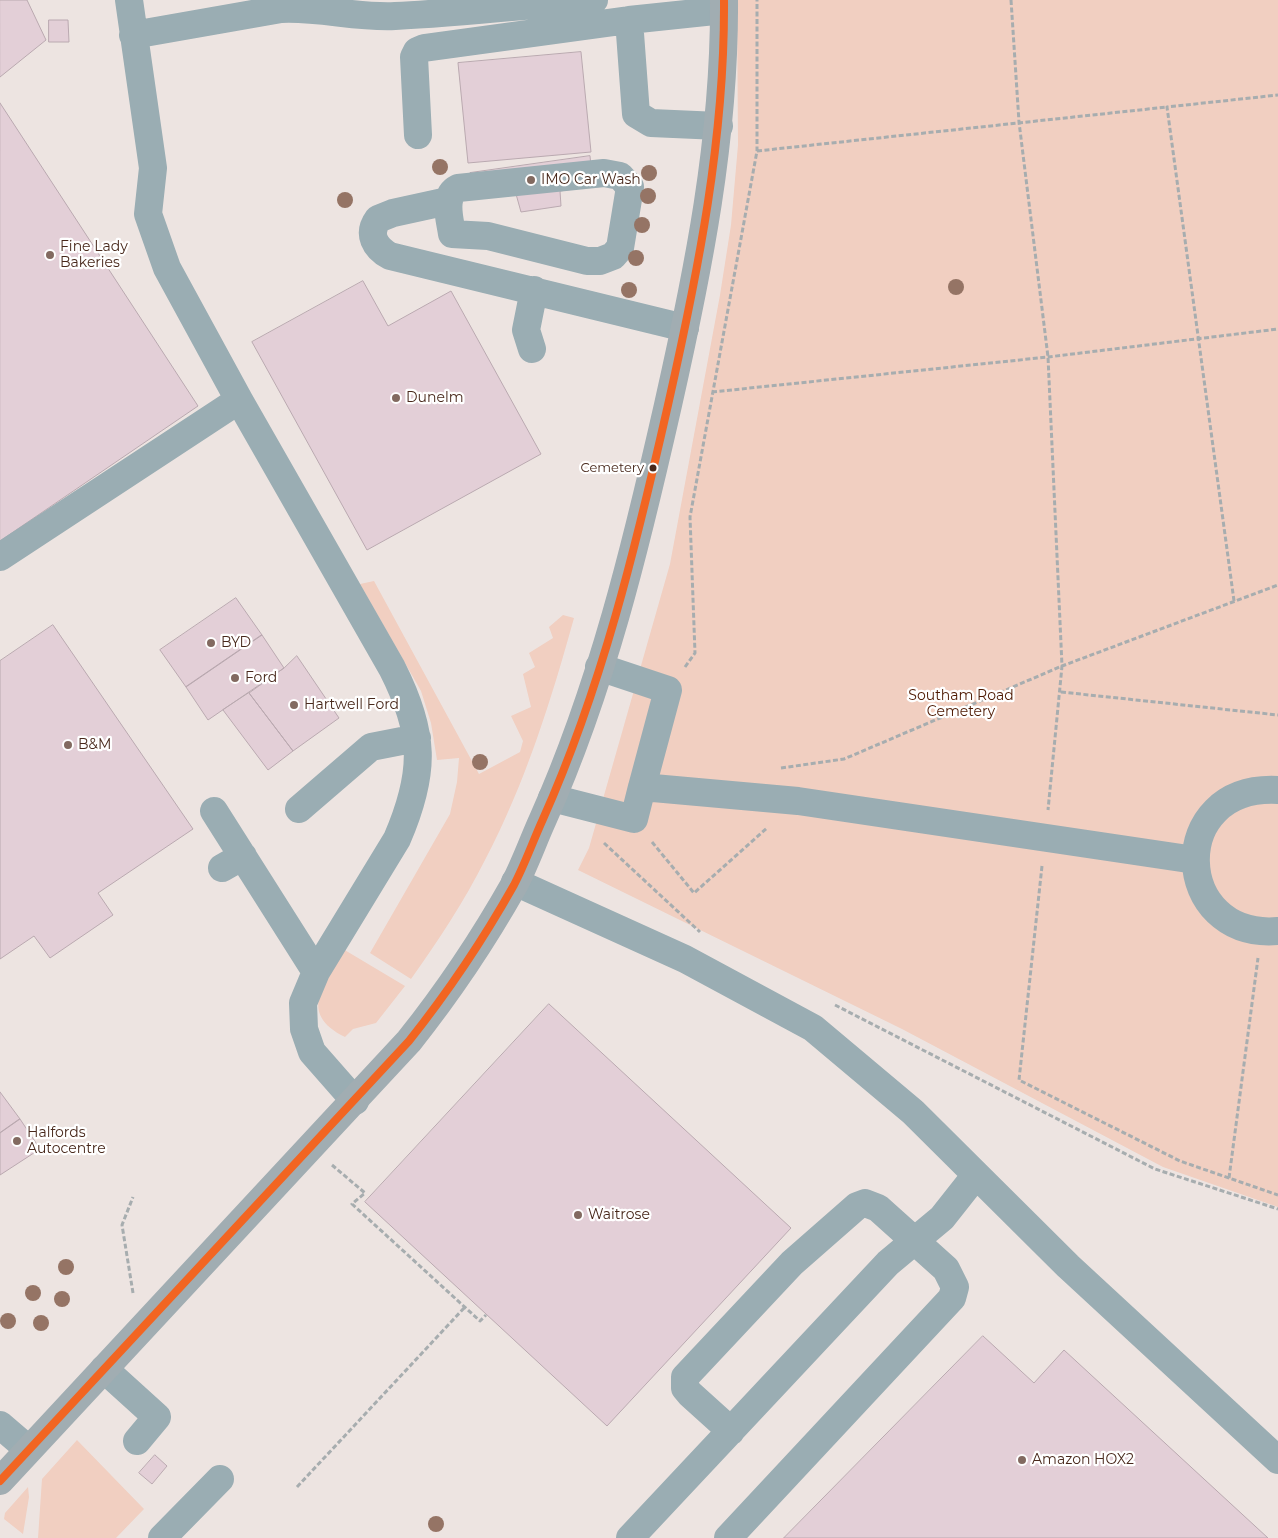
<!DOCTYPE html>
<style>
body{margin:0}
canvas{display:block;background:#ede4e1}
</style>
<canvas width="1278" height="1538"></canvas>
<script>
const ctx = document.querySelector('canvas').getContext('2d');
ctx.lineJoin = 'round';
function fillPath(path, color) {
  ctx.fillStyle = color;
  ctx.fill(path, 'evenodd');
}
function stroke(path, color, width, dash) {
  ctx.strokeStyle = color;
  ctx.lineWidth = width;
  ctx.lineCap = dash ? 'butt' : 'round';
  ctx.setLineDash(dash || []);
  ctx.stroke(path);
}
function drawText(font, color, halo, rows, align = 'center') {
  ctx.font = font + ' Montserrat,sans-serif';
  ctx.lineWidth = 4.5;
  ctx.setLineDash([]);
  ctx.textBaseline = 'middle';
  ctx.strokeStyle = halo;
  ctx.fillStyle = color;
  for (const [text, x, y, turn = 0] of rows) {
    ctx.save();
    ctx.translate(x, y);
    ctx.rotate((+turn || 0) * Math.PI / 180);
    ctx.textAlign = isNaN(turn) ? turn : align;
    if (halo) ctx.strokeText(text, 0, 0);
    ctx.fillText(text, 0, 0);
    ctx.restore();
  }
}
const green = new Path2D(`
 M737 0H1278V1207L1163 1167 902 1029 578 870 589 848 670 564 720 295 731 225 738 145Z
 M374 581 479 774 520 752 523 741 511 716 531 707 523 674 535 667 529 653 553 638 549 627 563 615 574 618C551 701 525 784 485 860 464 902 438 941 411 979L370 953 450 814 457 782 459 758 437 760 431 723 421 691 360 584Z
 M343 949 405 986 376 1023 353 1029 345 1037C297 1013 325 984 343 949Z
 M77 1440 144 1509 116 1538H38L42 1479Z
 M28 1487 29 1497 23 1534 4 1519 5 1513Z`);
const building = new Path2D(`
 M0 0H27L46 40 0 77Z
 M49 20H68L69 42H49Z
 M581 52 591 152 468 163 458 63Z
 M0 103 198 406 0 541Z
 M590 156 593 186 560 191 561 206 521 212 516 194 472 199 470 173Z
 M363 281 388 326 451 291 541 454 367 550 252 342Z
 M236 598 262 635 186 687 160 650Z
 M53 625 193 829 98 893 113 915 50 958 34 936 0 959V661Z
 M262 635 284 668 208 720 186 687Z
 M297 656 339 718 293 751 249 693 284 668Z
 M249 693 293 751 268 770 223 710Z
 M549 1004 791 1228 607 1426 365 1202Z
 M0 1092 20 1119 0 1133Z
 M20 1119 40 1149 0 1175V1133Z
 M983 1336 1034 1383 1064 1350 1268 1538H784Z
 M155 1455 167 1466 152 1484 139 1473Z`);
const path = new Path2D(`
 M1011 0 1019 122 1048 357 1062 666 1048 810
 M757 151 1167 107
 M712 392 1048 357 1278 329
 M1234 601 1167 107 1278 95
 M685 667 695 653 690 517 757 151V0
 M1061 692 1278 715
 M781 768 844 759 1062 666 1278 585
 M652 842 694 893 767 828
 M604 843 700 932
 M1042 866 1019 1080 1180 1161 1278 1195
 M835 1005 1155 1169 1278 1209
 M332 1165 365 1193 352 1204 480 1321 486 1315
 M1229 1178 1258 958
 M133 1293 122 1225 133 1197
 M297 1487 465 1307`);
const minor = new Path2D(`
 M129 0 153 168 148 214 167 268 239 400 392 668C425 733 426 772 397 839L316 972 303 1003 304 1029 312 1052 355 1101
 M629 20 636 114 651 123 719 126
 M133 35 281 9C319 7 357 18 395 16 461 13 528 5 594 0
 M418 135 414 57 417 51 424 48 629 20 724 10
 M604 173 620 176 630 187 620 248 613 256 600 261H587L488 236 452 234C450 219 442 196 458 188Z
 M448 201 393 213 378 219C367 234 375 248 390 256L685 328
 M532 349 526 330 534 290
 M0 557 239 400
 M599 667 668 690 642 787
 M1278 790C1165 784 1172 940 1278 931
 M552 798 634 819 642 787 798 801 1195 860
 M299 809 371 747 417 738
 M214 811 316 972
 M222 868 243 856
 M515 882 685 959 813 1028 913 1112 1068 1266 1278 1460
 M104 1369 157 1417 137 1441
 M0 1425 28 1449
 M162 1538 220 1479
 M630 1538 888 1263 942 1218 976 1175
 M728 1538 952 1298 955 1287 946 1269 878 1208 865 1203 857 1206 792 1263 685 1377V1388L690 1394 731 1431`);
const major = new Path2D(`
 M0 1481 409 1041C448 992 483 940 514 885 525 864 533 841 543 819 602 687 636 546 668 405 698 272 725 138 724 0`);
const bus1 = new Path2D(`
 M0 1481 409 1041C448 992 483 940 514 885 525 864 533 841 543 819 602 687 636 546 668 405 698 272 725 138 724 0`);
const trees = [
 [440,167],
 [649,173],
 [648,196],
 [345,200],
 [642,225],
 [636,258],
 [956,287],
 [629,290],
 [480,762],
 [66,1267],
 [33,1293],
 [62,1299],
 [8,1321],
 [41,1323],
 [436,1524]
];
const markers = [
 [531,180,5,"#826a60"],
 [50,255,5,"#826a60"],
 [396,398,5,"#826a60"],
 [653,468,4.5,"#48281b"],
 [211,643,5,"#826a60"],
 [235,678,5,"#826a60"],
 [294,705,5,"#826a60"],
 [68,745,5,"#826a60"],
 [17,1141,5,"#826a60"],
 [578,1215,5,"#826a60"],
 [1022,1460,5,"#826a60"]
];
const busNames = [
 ["Cemetery",644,468]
];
const poiNames = [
 ["IMO Car Wash",541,180],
 ["Fine Lady",60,247],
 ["Bakeries",60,263],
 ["Dunelm",406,398],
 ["BYD",221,643],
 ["Ford",245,678],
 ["Hartwell Ford",304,705],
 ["B&M",78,745],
 ["Halfords",27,1133],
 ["Autocentre",27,1149],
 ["Waitrose",588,1215],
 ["Amazon HOX2",1032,1460]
];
const parkNames = [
 ["Southam Road",961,696],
 ["Cemetery",961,712]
];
fillPath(green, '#f1cfc1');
fillPath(building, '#e3cfd7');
stroke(building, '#baa9b0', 1);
stroke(path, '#a7adaf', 3, [5, 2.5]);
stroke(minor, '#9aadb3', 28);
stroke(major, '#a1adb2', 28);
stroke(bus1, '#f26522', 8);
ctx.fillStyle = '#957465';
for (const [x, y] of trees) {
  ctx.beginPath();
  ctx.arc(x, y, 8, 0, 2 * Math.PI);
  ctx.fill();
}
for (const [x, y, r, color] of markers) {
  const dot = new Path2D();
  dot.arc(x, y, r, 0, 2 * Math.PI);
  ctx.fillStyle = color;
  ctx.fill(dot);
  stroke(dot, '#fff', 2);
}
drawText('13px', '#48281b', '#fff', busNames, 'right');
drawText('14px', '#48281b', '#fff', poiNames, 'left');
drawText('14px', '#4d1800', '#fff', parkNames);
</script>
